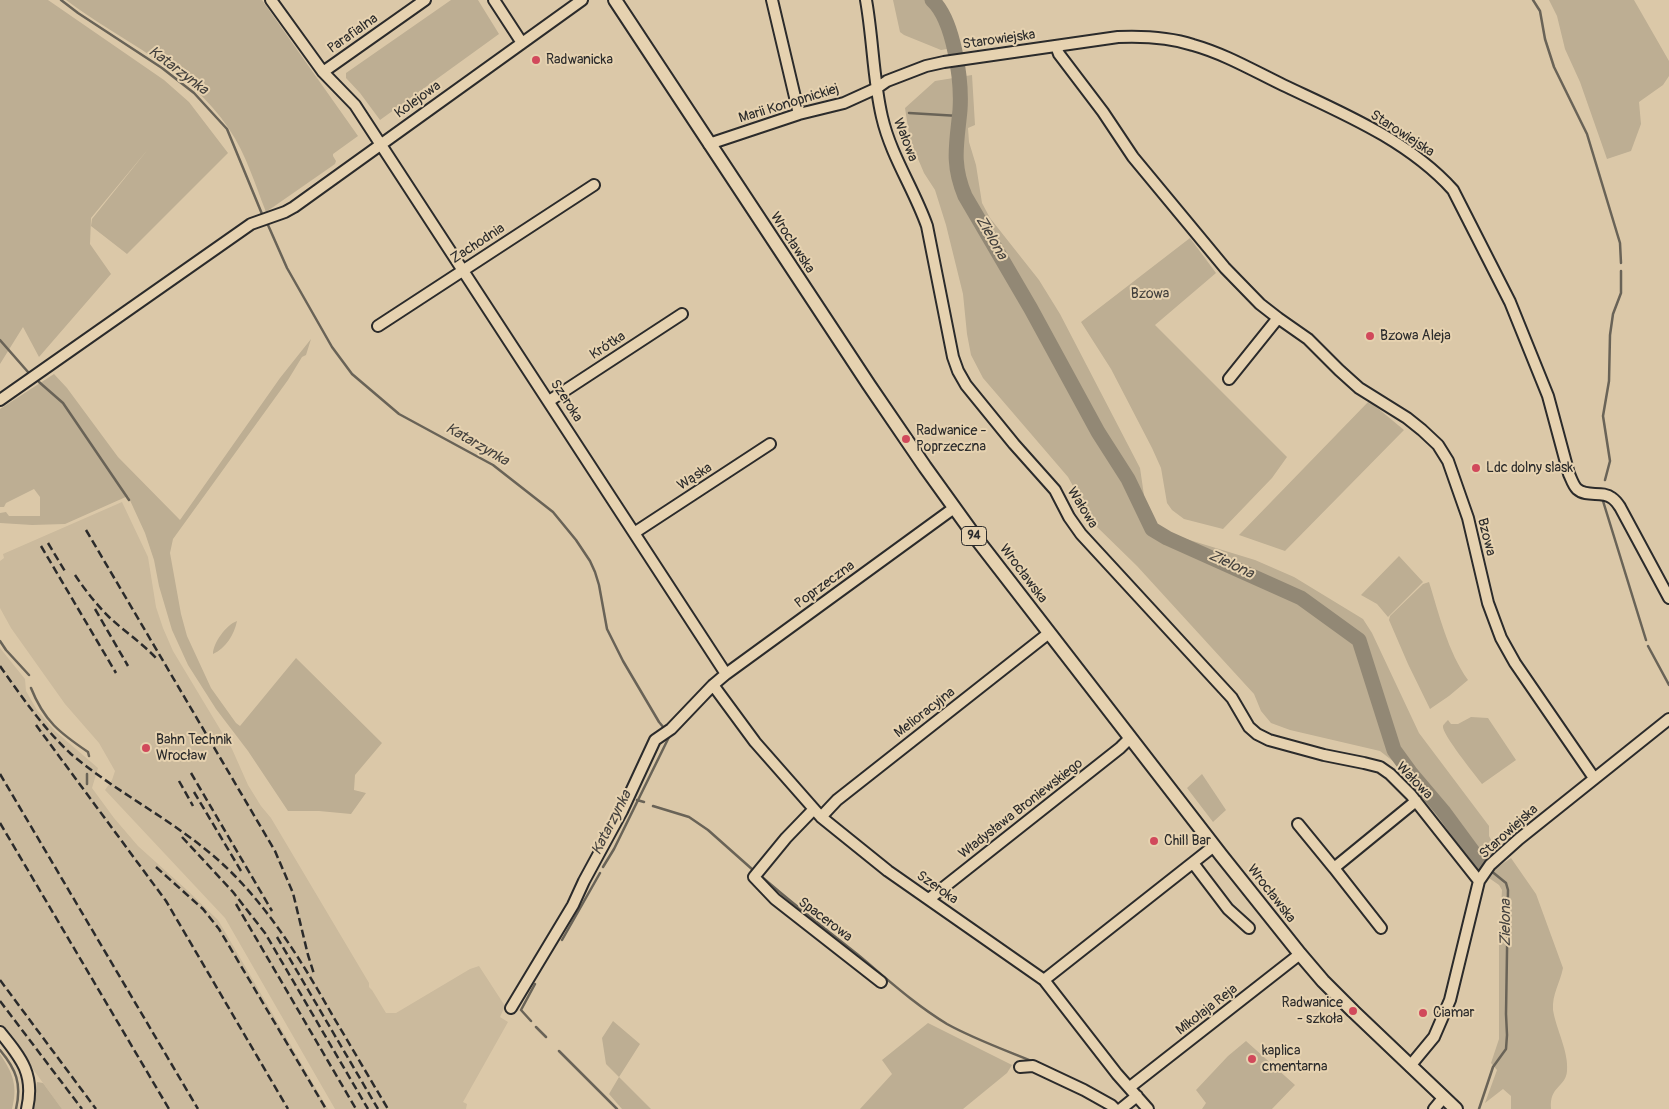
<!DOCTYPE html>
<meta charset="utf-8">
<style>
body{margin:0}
canvas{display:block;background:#dbc8a8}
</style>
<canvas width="1669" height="1109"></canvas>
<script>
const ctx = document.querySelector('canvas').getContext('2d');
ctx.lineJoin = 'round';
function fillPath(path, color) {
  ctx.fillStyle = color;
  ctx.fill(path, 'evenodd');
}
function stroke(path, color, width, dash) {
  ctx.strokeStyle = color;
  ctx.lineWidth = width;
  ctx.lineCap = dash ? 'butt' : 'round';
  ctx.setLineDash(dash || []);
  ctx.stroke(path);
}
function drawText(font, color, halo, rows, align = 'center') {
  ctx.font = font + ' Pangolin,sans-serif';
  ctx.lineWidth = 4;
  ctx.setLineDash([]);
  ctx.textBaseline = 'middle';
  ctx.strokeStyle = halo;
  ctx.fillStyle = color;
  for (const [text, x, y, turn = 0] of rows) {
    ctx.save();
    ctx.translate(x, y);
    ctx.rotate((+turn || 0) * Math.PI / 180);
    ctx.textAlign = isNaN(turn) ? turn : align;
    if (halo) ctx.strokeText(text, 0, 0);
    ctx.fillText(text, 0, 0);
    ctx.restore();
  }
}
const built = new Path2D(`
 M122 502 148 557 156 607 163 628 173 651 232 749 248 785 261 806 271 818 369 983V987L372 990 386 1013H396L470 969 479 966 505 1006 500 1017 508 1022 463 1102 467 1104 466 1109H335L225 918 105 790 112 780 115 771 99 743 65 704 11 628 0 608V561L4 558 3 554Z
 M0 648 25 679 26 691 37 710 55 731 98 768 92 788 114 818 138 846 188 891 218 920 328 1109H62L0 1024Z`);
const green = new Path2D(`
 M0 0H48L164 80 189 102 228 153 127 254 91 226 92 219 149 148 91 218 90 244 111 274 39 357 23 327 0 364Z
 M66 0H262L358 136 333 154V156L336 161 335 164 266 212C255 184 246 154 229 129 190 69 120 41 66 0Z
 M451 0H478L499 34 380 120 360 93 346 78V73Z
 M893 0H925C934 9 948 24 949 37 949 41 948 45 947 49L941 50 904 35 900 32Z
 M1549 0H1634L1669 61V76L1663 85 1639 102 1641 124 1631 151 1607 159 1580 82 1565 49 1557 16Z
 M972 75 975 125 968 128 969 142 976 165 982 203 990 218 1039 280 1060 314 1140 468 1145 502 1149 513 1158 526 1170 534 1255 560 1294 577 1363 619 1372 633 1419 733 1489 826V836L1497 851 1476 866 1394 762 1380 751 1290 730 1271 723 1261 711 1254 694 1243 682 1137 566 1094 524 1068 477 983 378 971 355 967 334 963 294 946 225 935 190 924 173 910 140 905 108 935 81Z
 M1190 238 1216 273 1155 325 1287 457 1272 478 1223 529 1184 519 1172 510 1167 503 1161 468 1152 448 1111 369 1081 322Z
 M311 339 306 355 302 357 288 380 173 539 170 553 181 614 187 636 211 688 236 723 240 726 296 658 382 743 355 775 354 790 366 793 351 814 319 811H288L248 751 216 709 188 665 172 630 159 586 154 560 145 533 128 496 65 524 32 525 0 523V513L6 512 9 516H40V497L34 489 6 503 4 507H0V409L54 374 67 388 118 457 180 520 280 378Z
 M1369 401 1404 430 1285 551 1239 535Z
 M1399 556 1423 582 1388 617 1377 604 1361 595Z
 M1429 582C1439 614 1448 652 1468 680L1449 696 1430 709 1408 664 1389 620 1390 616 1423 584Z
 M237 621C234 635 226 648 213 654 213 643 226 625 237 621Z
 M1471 717 1488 718 1516 760 1482 784C1476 776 1441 733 1443 726 1443 725 1447 721 1448 720L1451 724H1458Z
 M1202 774 1226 810 1213 822 1187 788Z
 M1511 858 1536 894 1563 968C1560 983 1552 994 1553 1010 1556 1029 1569 1052 1567 1071 1566 1087 1549 1086 1551 1109H1511V1096L1503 1089 1485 1103 1497 1070 1491 1063 1499 1039V941L1502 890 1499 885 1489 878 1495 869Z
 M613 1021 640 1044 619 1077 651 1109H622L609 1094 619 1077 606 1064 602 1038Z
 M928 1023 1012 1065 1007 1073 963 1109H860L892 1074 882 1060Z
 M1246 1041 1295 1085 1272 1109H1202L1206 1103 1196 1090 1228 1056Z
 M0 1054C13 1073 18 1086 12 1109H0Z
 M37 1082 43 1083 62 1109H32Z`);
const stream = new Path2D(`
 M61 0 78 13 162 68 194 93 227 129 262 214
 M1533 0 1540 11 1545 39 1554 67 1587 134 1620 243 1621 263
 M909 113 959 116
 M268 225 287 268 332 347 352 374 399 414 493 465 553 512 576 540 590 561 595 572 599 585 607 629 623 661 659 722 664 728
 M0 340 28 372
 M39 382 63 403 129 500
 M1605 480 1610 461 1603 416 1609 381 1610 335 1613 314 1621 293V271
 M1603 501 1646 640
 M0 641 6 650 29 675
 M1648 646 1669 685
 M31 688C44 721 60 733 88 752L89 756
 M87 784V774
 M637 800 644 802
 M653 806 689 817 708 830 753 870
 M603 867 614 849 669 737
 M762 877C793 904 825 929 857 954 886 978 914 1004 947 1024 974 1039 1005 1050 1034 1062
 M562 940 600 873
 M531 1021 521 1010 535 984
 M536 1027 546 1037
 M0 1050C16 1069 22 1084 16 1109
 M559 1051 617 1109
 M1107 1097 1114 1101
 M1479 1109 1493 1067 1506 1049 1507 1035 1506 1014 1508 890 1506 883 1490 870`);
const river = new Path2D(`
 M932 0C954 20 962 81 960 110 957 143 951 163 965 196L1031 309 1098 432 1128 479 1152 529 1167 538 1301 598 1359 640 1394 750 1410 772 1443 811 1482 864`);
const minor = new Path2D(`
 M271 0 323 72 355 105 726 674
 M494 0 522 43
 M772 0 799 114
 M866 0C873 39 873 79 882 117 891 156 914 189 927 226L953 357 958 371 966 385 1014 444 1055 490 1069 517 1081 534 1232 698 1249 727 1257 734 1269 740 1324 755 1364 763 1380 767 1390 774 1411 795 1479 881
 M1056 46 1059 54 1103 112 1133 157 1225 268 1260 304 1278 318 1308 339 1339 370 1359 388 1407 418 1422 430 1438 445 1448 461 1468 518 1488 603 1501 638 1515 663 1594 778
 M323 72 425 0
 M709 144 799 114 844 103 877 88 887 81 926 66 944 62 1118 37C1143 36 1169 37 1193 45 1225 54 1254 71 1283 85 1342 113 1408 140 1453 190L1510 302 1548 396 1569 474C1571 478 1573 485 1577 489 1587 498 1602 490 1612 498 1615 500 1618 504 1620 507L1669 598
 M378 326 594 185
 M1229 379 1278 318
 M0 400 251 224 285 212 294 207 582 0
 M549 401 682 314
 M634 533 770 444
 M713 685 755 742 821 817 888 871 1044 980 1117 1074 1148 1109
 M813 810 786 838 754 877 775 899 881 982
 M821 817 837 800 1049 633
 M1298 824 1334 868 1416 801
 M1193 863 1228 909 1249 928
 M1334 868 1381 928
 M929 899 1120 748 1130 738
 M1044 980 1214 846
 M511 1008 573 905 584 881 622 811 655 740 671 729 713 685 726 674 954 508
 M0 1032C21 1058 35 1074 27 1109
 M1410 1066 1434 1037 1450 1000 1479 881 1490 865 1519 839 1669 719
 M1020 1067 1033 1066 1084 1090 1111 1105 1115 1109
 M1130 1087 1300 954
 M1121 1109 1137 1096
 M1434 1109 1444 1097`);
const major = new Path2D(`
 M615 0 869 385 925 467 979 542 1221 855 1300 954 1323 981 1353 1011 1456 1109`);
const rail = new Path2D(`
 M86 530 275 851 293 893 308 955 314 974
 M48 543 66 573
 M41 546 116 673
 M75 575C85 590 96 604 109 617 124 631 142 643 156 658
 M95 609 128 666
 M0 666C21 696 44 729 71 754 122 797 184 825 232 873 274 915 305 967 334 1018 352 1048 370 1079 388 1109
 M36 725 166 901 288 1109
 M191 773 272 911
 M0 774 198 1109
 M179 781 193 806
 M194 792 241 871
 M0 823 169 1109
 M182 837 233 892 265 933 368 1109
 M156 867 203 909 219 929 326 1109
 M236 904 356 1109
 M277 937 378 1109
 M0 980 96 1109
 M0 1001 82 1109`);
const markers = [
 [536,60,5,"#d1495b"],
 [1370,336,5,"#d1495b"],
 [906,439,5,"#d1495b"],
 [1476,468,5,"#d1495b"],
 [146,748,5,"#d1495b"],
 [1154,841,5,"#d1495b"],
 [1353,1011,5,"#d1495b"],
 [1423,1013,5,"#d1495b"],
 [1252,1059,5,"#d1495b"]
];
const shields = [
 [974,536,25]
];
const shieldNames = [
 ["94",974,536]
];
const streetNames = [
 ["Parafialna",353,34,-35],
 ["Starowiejska",999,40,-8],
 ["Kolejowa",418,100,-36],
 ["Marii Konopnickiej",789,104,-17],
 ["Starowiejska",1402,134,33],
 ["Wałowa",905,140,69],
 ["Wrocławska",792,243,57],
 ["Zachodnia",478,244,-33],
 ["Krótka",608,346,-33],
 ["Szeroka",566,401,57],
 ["Wąska",695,477,-33],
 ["Wałowa",1082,508,58],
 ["Bzowa",1486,537,76],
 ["Wrocławska",1023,574,53],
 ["Poprzeczna",825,585,-36],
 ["Melioracyjna",925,713,-38],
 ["Wałowa",1414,781,46],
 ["Władysława Broniewskiego",1021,809,-38],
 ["Starowiejska",1509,832,-42],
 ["Szeroka",937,888,35],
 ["Wrocławska",1271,894,52],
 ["Spacerowa",825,920,37],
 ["Mikołaja Reja",1207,1010,-38]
];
const poiNames = [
 ["Radwanicka",546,60],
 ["Bzowa Aleja",1380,336],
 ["Radwanice -",916,431],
 ["Poprzeczna",916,447],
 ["Ldc dolny slask",1486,468],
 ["Bahn Technik",156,740],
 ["Wrocław",156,756],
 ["Chill Bar",1164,841],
 ["Radwanice",1343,1003,"right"],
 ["- szkoła",1343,1019,"right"],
 ["Ciamar",1433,1013],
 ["kaplica",1262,1051],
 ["cmentarna",1262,1067]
];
const parkNames = [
 ["Bzowa",1150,294]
];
const waterNames = [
 ["Katarzynka",178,71,37],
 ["Zielona",991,238,60],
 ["Katarzynka",477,445,30],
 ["Zielona",1231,565,25],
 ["Katarzynka",612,823,-63],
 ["Zielona",1506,923,-90]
];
fillPath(built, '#cbba9d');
fillPath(green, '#bdae93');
stroke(stream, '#696357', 2.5);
stroke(river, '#928875', 15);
stroke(minor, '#2b2b2b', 14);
stroke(major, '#2b2b2b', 16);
stroke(minor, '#e6d2b0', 10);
stroke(major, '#e6d2b0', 12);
stroke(rail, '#2b2b2b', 2.5, [8, 4]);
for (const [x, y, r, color] of markers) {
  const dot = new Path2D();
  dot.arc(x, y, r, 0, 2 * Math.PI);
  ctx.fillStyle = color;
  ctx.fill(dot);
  stroke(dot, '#e6d2b0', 2);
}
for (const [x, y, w] of shields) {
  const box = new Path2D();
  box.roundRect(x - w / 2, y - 9.5, w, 19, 4);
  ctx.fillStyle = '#e6d2b0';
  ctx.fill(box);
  stroke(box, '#2b2b2b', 1);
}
drawText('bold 12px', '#2b2b2b', null, shieldNames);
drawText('14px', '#2b2b2b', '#e6d2b0', streetNames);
drawText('14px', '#2b2b2b', '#e6d2b0', poiNames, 'left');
drawText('14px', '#413f3b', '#e6d2b0', parkNames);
drawText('italic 15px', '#45423e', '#e6d2b0', waterNames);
</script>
